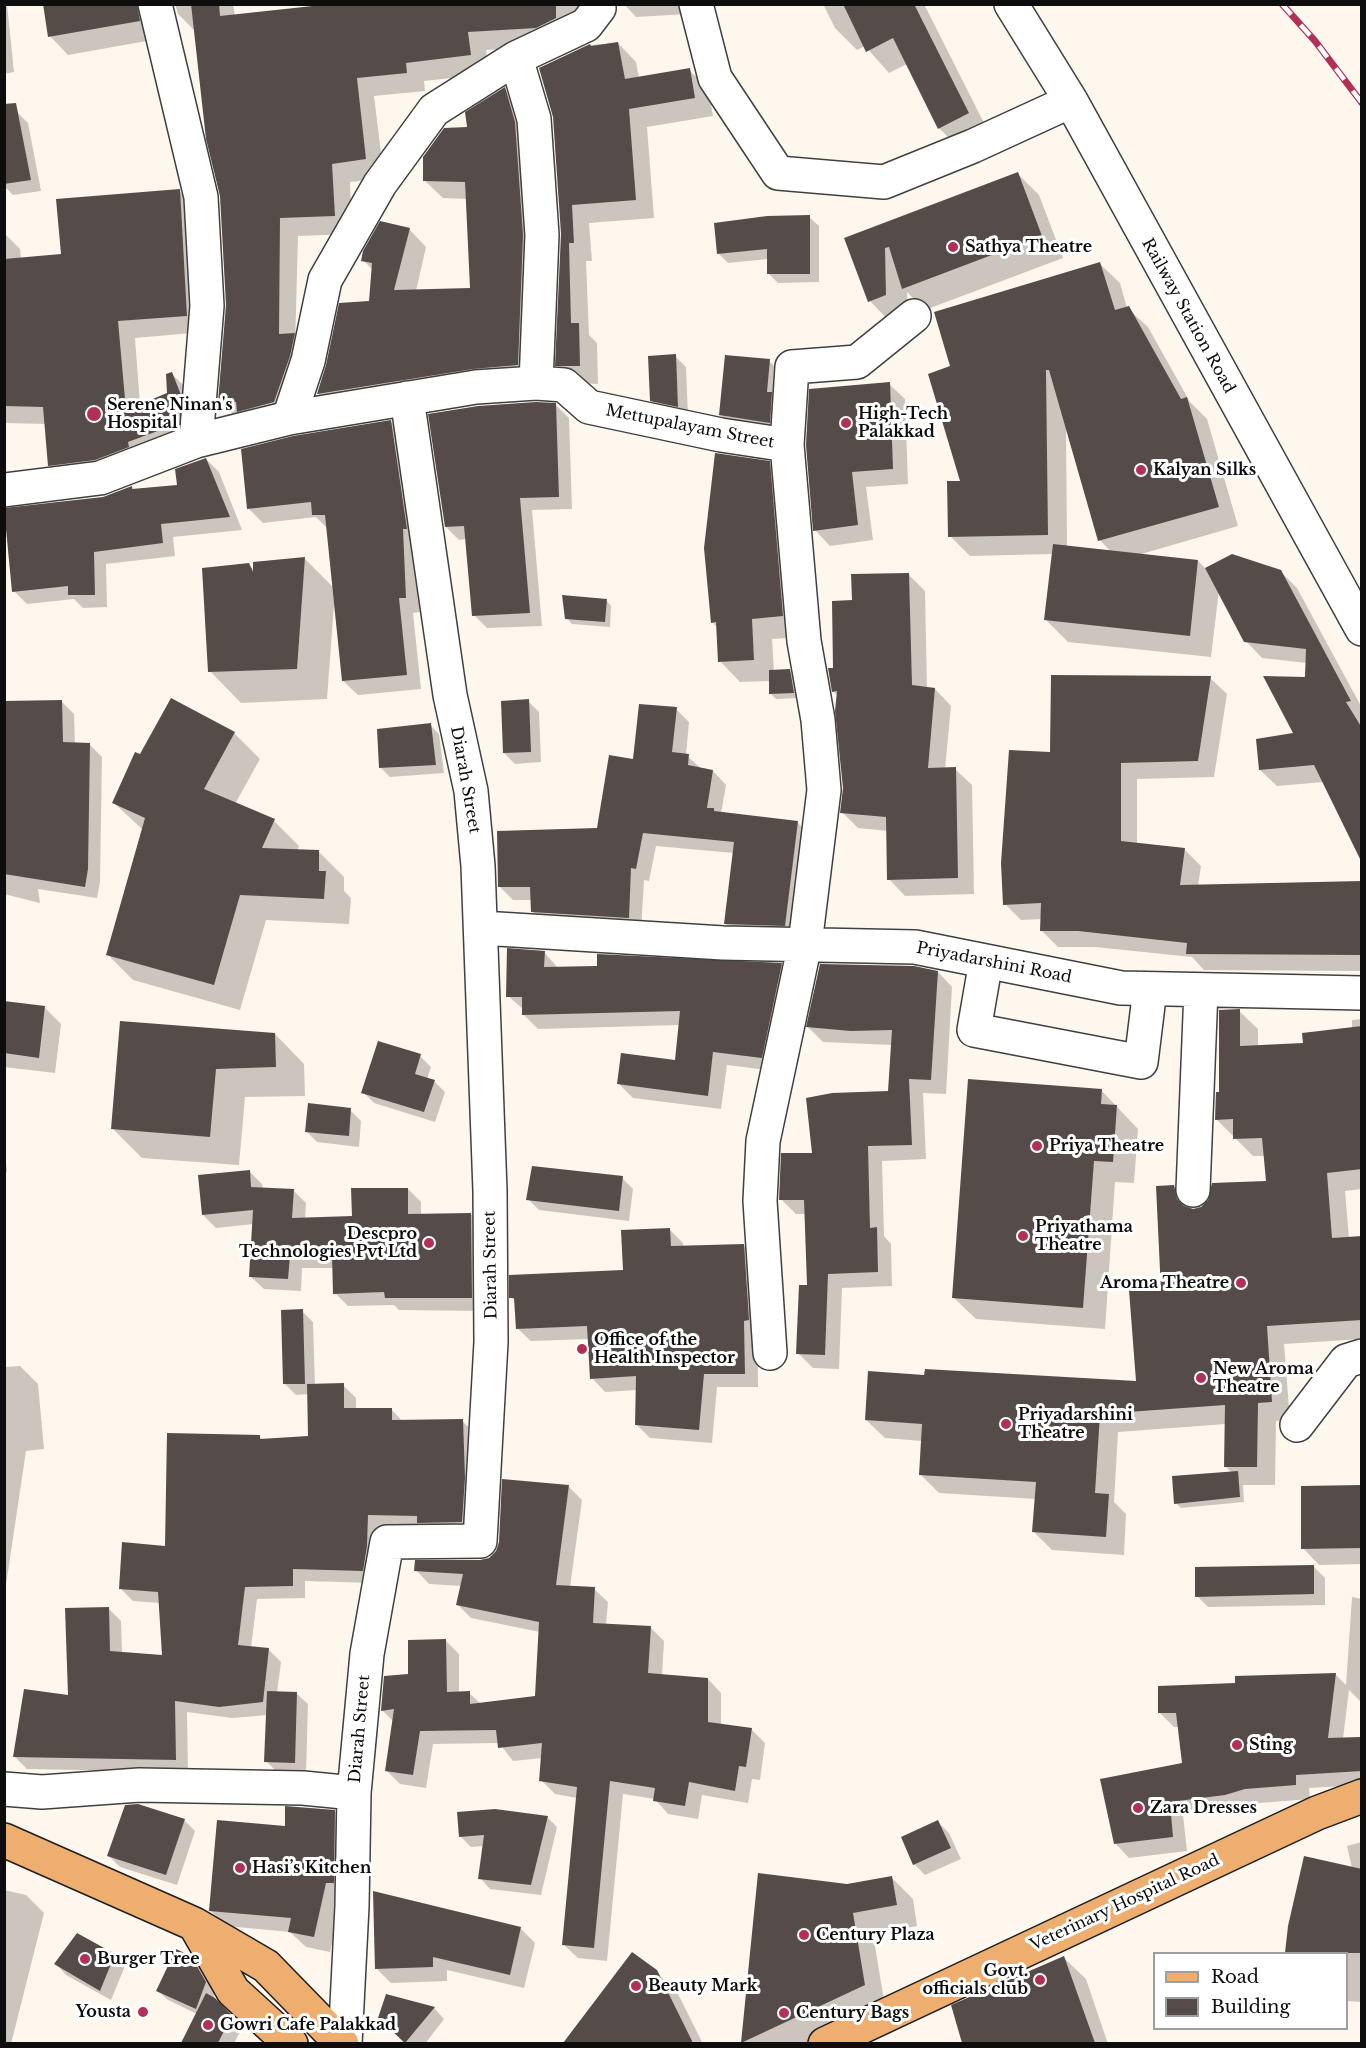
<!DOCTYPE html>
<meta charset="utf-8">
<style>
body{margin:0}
#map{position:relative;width:1366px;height:2048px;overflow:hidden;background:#fef7ee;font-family:"Libre Baskerville",serif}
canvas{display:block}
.frame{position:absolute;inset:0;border:6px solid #0d0d0d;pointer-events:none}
.legend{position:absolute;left:1153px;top:1952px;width:195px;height:78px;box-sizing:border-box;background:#fff;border:2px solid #9e9e9e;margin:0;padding:8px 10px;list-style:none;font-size:18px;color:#0d0d0d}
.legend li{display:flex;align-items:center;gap:12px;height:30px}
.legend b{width:30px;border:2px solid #9e9e9e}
</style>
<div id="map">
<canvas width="1366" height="2048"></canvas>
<div class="frame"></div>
<ul class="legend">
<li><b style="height:8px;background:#edae6f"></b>Road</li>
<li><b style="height:16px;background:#554c4a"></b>Building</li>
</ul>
</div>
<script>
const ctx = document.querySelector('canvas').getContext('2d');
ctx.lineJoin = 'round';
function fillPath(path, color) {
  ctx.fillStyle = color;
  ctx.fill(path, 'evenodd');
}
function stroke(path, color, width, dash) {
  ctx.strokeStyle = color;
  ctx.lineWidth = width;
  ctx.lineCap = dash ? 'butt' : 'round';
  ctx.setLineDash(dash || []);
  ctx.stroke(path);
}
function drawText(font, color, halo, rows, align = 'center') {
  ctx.font = font + ' "Libre Baskerville",serif';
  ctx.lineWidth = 6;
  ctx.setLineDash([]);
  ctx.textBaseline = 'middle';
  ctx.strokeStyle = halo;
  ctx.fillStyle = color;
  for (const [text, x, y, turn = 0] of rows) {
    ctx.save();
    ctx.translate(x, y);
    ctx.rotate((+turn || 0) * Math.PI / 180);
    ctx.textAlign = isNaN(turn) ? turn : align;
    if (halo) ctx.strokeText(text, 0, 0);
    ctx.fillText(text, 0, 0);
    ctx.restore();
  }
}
const shadow = new Path2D(`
 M4 4H7L14 72 4 74Z
 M45 4H169L158 39 68 55 50 36Z
 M175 4H233L246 81 311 8 310 4H611L555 46 486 50 489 74 424 81 425 91 374 96 384 178 350 182 352 234 298 236 293 420H238L220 402 227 305 221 196 196 32 178 14Z
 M624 4H686L688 14 636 17Z
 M823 4H924L990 135 961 150 939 128 907 64 889 73 865 46 857 50 835 28Z
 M618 43 636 62 639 78 689 70 708 88 713 116 647 127 654 218 589 223 592 261H586L589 335 597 343 598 384 575 383 557 365 562 234 591 45Z
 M505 89 522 106 535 383 336 411 318 394 328 365 370 302 373 270 363 260 409 229 426 247 416 291 472 290 468 199 443 198 425 181Z
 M17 112 28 123 41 191 13 195 4 186V115Z
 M1017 173 1039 195 1063 258 925 310 907 292 908 317 891 323 870 301 846 239Z
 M179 191 196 208 204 332 135 338 140 405 169 393 172 374 189 391 195 445 66 482 49 465 46 424 4 423V233L20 249 21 259 62 255Z
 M809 217 819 226V282L778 283 768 273V259L728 263 719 254Z
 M1100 264 1120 283 1127 308 1148 327 1190 402 1207 419 1238 526 1138 555 1198 561 1206 569 1280 571 1297 588 1362 708V860L1324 782 1277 786 1260 770 1295 734 1307 663 1262 658 1246 641 1219 590 1211 657 1068 642 1046 620 1053 554 970 556 950 536 962 483 952 367ZM1066 426 1100 540 1111 552 1067 547Z
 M675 356 686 367 688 417 662 411 651 400Z
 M769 361 780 372V433L731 426 720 415Z
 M889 384 905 399 908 484 866 487 873 540 830 546 815 530Z
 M556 405 569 418 572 509 532 510 542 626 487 628 474 615 467 539 459 540 446 527Z
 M391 422 405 436 417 543 420 612 413 613 421 689 358 695 343 681 334 605 327 699 241 703 210 671 248 564 254 570 304 558 334 588 328 529 316 517 263 523 248 508Z
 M206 459 219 472 242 530 173 537 175 556 106 564 107 607 83 608 74 599 27 604 14 591 103 498 132 487 135 490 179 486Z
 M769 463 790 484 803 637 772 639 774 672 789 671 795 676 798 698 776 699 771 694 770 681 740 682 720 661 718 628 712 622Z
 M908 574 925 591 927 688 935 689 951 706 945 769H955L972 785 974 894 905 896 889 879 888 831 858 828 842 812 844 788 838 696 833 691 835 669 853 602Z
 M606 600 611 606 610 627 572 624 567 618Z
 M1210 678 1227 694 1214 777 1137 779V844L1184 849 1201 866 1198 886 1362 882V971L1204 970 1192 957 1095 947H1058L1041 930 1042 919 1021 920 1005 904 1052 754Z
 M172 700 234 733 260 759 235 804 274 821 299 846 297 851 319 852 344 877V891L351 898 349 924 266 920 240 1010 133 980 107 954 143 830 114 803Z
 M61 701 74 714 75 744H89L102 757 100 882 97 898 38 889 40 903 4 894V783Z
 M528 701 539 712 541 762 515 764 504 753Z
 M676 709 689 722 686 755 703 770 713 771 726 785 721 814 797 822 810 836 798 938 739 937 726 924 734 853 656 846 649 881 644 880 641 931 546 925 533 912 532 900H513L500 887 598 830 634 761Z
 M430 725 439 734 444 773 390 777 381 768Z
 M544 952 558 968 781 964 795 978 775 1071 727 1065 721 1109 633 1098 619 1084 676 1062 680 1025 538 1029 524 1015V1010L508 996Z
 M938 972 952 987 946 1094 923 1093 926 1159 882 1161 884 1236 891 1244 892 1286 842 1288 839 1369 813 1368 798 1353 808 1287 806 1214H796L781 1199 813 1154 889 1093 893 1045 823 1042 808 1027Z
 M4 1002 44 1007 61 1024 55 1073 4 1067Z
 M1239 1011 1258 1029V1047L1305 1045 1352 1029V1020L1362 1019V1189L1345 1191 1349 1238 1362 1237V1339L1284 1344 1290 1420 1276 1421 1275 1485H1243L1244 1502 1181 1508 1176 1503 1232 1473 1225 1466 1226 1424 1118 1432 1114 1502 1126 1514 1124 1555 1052 1550 1034 1532 1036 1499 939 1493 920 1474 922 1441 885 1438 866 1420 926 1377 1138 1383 1163 1293 1174 1187 1192 1205 1193 1210 1267 1182 1265 1156H1253L1216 1119Z
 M275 1034 304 1064 305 1096 245 1097 239 1165 142 1158 113 1129Z
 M420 1056 431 1067 427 1079 434 1081 445 1092 435 1122 374 1103 363 1092Z
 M1101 1090 1138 1129 1134 1183 1115 1182 1105 1329 976 1319 954 1298Z
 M350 1110 361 1121 359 1147 317 1142 306 1131Z
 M4 1145 7 1172H4Z
 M249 1171 262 1184 263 1189 293 1190 306 1203 305 1219 353 1217 408 1189 421 1202V1215L471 1214 484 1227V1311L399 1310 394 1305 348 1306 335 1293 334 1268H302L301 1291 264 1289 250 1276 254 1224 216 1228 203 1215Z
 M622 1178 633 1189 629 1221 539 1210 528 1199Z
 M670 1230 683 1243V1247L743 1245 757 1259 758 1387H717L712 1443 650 1438 636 1424 637 1390 605 1392 592 1378 589 1339 531 1341 517 1328 516 1302 511 1297 625 1272Z
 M302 1311 313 1322 315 1386 343 1385 356 1398V1409L392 1410 403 1422 462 1421 475 1433 474 1534 424 1528 380 1526 375 1583 305 1581V1598L257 1599 251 1648 269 1650 281 1662 277 1693 297 1694 308 1704 306 1773 277 1772 266 1761 267 1715 232 1718 187 1712 188 1772 27 1769 15 1757 70 1697 108 1608 121 1621 122 1653 163 1657 160 1603 133 1601 120 1588 167 1548 259 1436 263 1440 310 1438 309 1394 296 1395 285 1384Z
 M20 1366 38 1384 44 1449 26 1451 6 1585 4 1367Z
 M568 1486 582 1500 570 1587 594 1589 608 1602 606 1625 650 1627 664 1641 662 1675 708 1679 721 1693V1725L751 1729 765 1743 760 1780 752 1779 748 1803 702 1795 698 1819 668 1814 655 1799 623 1794 607 1961 578 1958 564 1945 577 1798 555 1794 541 1780 543 1758 513 1761 499 1743 433 1744 426 1788 400 1784 386 1770 394 1722 382 1710 410 1675 445 1640 459 1654V1693H469L481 1704 536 1698 540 1632 471 1618 458 1605 462 1586 429 1584 416 1570 489 1559Z
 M1362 1487V1564L1319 1565 1303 1548Z
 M1314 1567 1325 1578V1605L1208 1607 1197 1596Z
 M1352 1597 1362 1599V1703L1349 1690 1343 1739 1362 1740V1785L1309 1788 1310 1799 1260 1803 1240 1809 1183 1815 1187 1851 1129 1858 1115 1843 1184 1765 1179 1727H1174L1160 1713 1237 1685 1335 1674 1346 1685Z
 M334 1811 350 1827 342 1898 330 1952 306 1947 290 1932 226 1926 210 1910 287 1827Z
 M547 1817 557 1827 541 1895 490 1889 480 1878 484 1846 471 1847 460 1836Z
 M184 1820 195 1831 177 1885 120 1867 109 1856Z
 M938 1822 949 1833 961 1859 925 1875 914 1864Z
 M1362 1842V2002L1346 2001V1954H1287L1289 1927 1352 1868 1347 1846Z
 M759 1875 847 1886 892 1878 913 1899 917 1926 873 1934 885 2006 806 2044H743Z
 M4 1890 26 1895 44 1913 11 2044H4Z
 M520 1928 535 1943 524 1988 447 1970V1981L391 1983 377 1969Z
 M114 1955 125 1966 111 2000 66 1975 56 1964Z
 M190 1957 201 1968 215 1993 213 1998 242 2027 234 2044 183 2042 197 2014 168 2000 158 1991Z
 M1064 1958 1086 1979 1108 2044H964L953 2006Z
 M656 1972 678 1994 703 2044H566L571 2035Z
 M434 2008 444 2019 425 2044H405L380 2018Z`);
const building = new Path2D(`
 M43 4H137L140 21 48 37Z
 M191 4H219L220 16 331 4H556V18L536 28 468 32 471 55 406 63 407 73 357 78 366 159 332 164 335 216 280 218 279 334 295 333 290 356 274 402 237 412 236 402H218L226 305 220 196 206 139Z
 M843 4H914L969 113 938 129 893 38 866 52Z
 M618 42 625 79 690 68 695 98 629 109 636 200 572 205 574 243H569L571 323H579L580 366H555L561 234 553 117 539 68 590 44 591 46Z
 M505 87 515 122 523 235 518 365 473 369 317 394 326 365 339 303 369 301 372 263 361 261 363 251 380 221 410 228 394 290 470 288 465 182 423 181V157L444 128 467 127 465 112Z
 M16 103 31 180 4 184V104Z
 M1018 172 1042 236 902 289 889 247 885 248 886 295 868 302 844 238Z
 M180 189 187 316 118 321 126 410 167 393 166 374 172 372 181 395 178 428 171 430V426L128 442 129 447 95 460 48 466 43 407 4 406V259L61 254 56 199Z
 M810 215V274H767V249L717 254 714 223 767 216Z
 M1100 262 1115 310 1129 306 1181 399 1187 397 1219 507 1098 541 1049 370H1046L1048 535 948 537 947 481H960L928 374 950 366 934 312Z
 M676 354 678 407 650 401 648 356Z
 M725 355 770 359 767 392H772L770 423 719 415Z
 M890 382 893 469 852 472 858 525 813 531 806 445 809 389Z
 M536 402 556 403 559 497 520 498 530 613 472 616 464 526 445 527 428 414 478 406Z
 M391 420 407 529H403L406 598H399L407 675 342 681 325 515H312L311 502 247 509 241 449 293 436Z
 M715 453 770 461 783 616 752 619 754 660 718 662 716 622 711 623 704 548Z
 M206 458 230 517 161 524 163 543 94 552 95 595H68V586L12 592 4 508 103 497 132 486V489L177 485 175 469Z
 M1053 544 1198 560 1190 636 1044 620Z
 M1232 554 1281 570 1351 701 1346 702 1362 728V863L1314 765 1259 770 1256 739 1293 733 1263 676 1305 677 1306 649 1244 642 1205 568Z
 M305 557 297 669 208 672 202 568 249 563 253 572V562Z
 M909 573 912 685 935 688 928 768 956 767 958 878 887 880 886 817 840 813 843 788 835 711 837 691 832 692 828 668H833L832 601 852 600 851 574Z
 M562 595 607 599 605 622 565 619Z
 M790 669 794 693 769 694V670Z
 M1051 675 1211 676 1198 761 1121 763V841L1185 848 1180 885 1362 881V955L1186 954 1187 943 1078 931H1040L1041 903 1003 905 1001 863 1009 750 1050 752Z
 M171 698 235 732 204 789 275 819 262 848 319 850V871H326L324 899 240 895 214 985 106 955 145 818 112 803 135 752 140 754Z
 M529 699 531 752 503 753 501 701Z
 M62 700 63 742 90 743 88 869 85 887 4 874V701Z
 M639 704 677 707 672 752 689 754 688 765 713 770 707 808H714V811L798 821 785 926 724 924 734 842 643 833 636 869 631 868 629 918 531 912 530 887H498L497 831 597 828 609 755 633 759Z
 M431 723 436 765 379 768 377 729Z
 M507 948 545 951 544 967 597 966V954L782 963 762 1058 713 1052 708 1096 617 1084 621 1053 675 1060 680 1011 522 1015V997H506Z
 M820 964 914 966 938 971 931 1080 909 1079 912 1145 868 1146 870 1228 877 1227 878 1272 828 1274 825 1355 796 1354 799 1285H807L804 1200H779L781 1153H812L806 1098 832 1093 888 1091 892 1030 851 1031 806 1027Z
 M4 1001 45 1006 39 1058 4 1053Z
 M1240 1009V1046L1303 1043 1302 1033 1362 1026V1169L1327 1173 1332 1238 1362 1236V1320L1267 1326 1272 1402 1258 1403 1257 1467H1224L1225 1405 1100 1414 1095 1493 1109 1494 1106 1537 1032 1532 1036 1482 919 1475 922 1424 865 1420 868 1371 924 1375 925 1369 1136 1381 1129 1290 1161 1291 1156 1186 1174 1185 1177 1199 1184 1206 1193 1209 1201 1207 1208 1200 1212 1183 1266 1181 1262 1138 1233 1139V1119L1215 1120 1216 1092H1219V1010Z
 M120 1021 275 1033 276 1067 216 1069 210 1137 111 1129Z
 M378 1041 421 1054 415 1074 435 1080 424 1112 361 1093Z
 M968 1079 1102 1089 1101 1104 1117 1105 1113 1162 1094 1161 1083 1308 952 1298Z
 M308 1103 351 1108 349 1136 305 1132Z
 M532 1166 623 1176 619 1211 526 1200Z
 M250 1170 251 1187 294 1189 292 1218 352 1216 351 1188H408V1214L471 1213 472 1298H385L384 1292 333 1294 332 1255 290 1256 288 1279 249 1277 253 1210 202 1215 198 1175Z
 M670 1228 671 1246 744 1244 749 1320 744 1321 745 1374H704L699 1430 635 1425 636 1376 590 1379 587 1326 516 1329 514 1298H509V1275L623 1270 621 1230Z
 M303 1309 305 1384H283L281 1310Z
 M344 1383V1408H392V1420L463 1419 465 1478 462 1522 417 1523V1516L368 1515 367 1546 363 1571 293 1569V1586L245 1587 238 1645 269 1648 263 1702 219 1707 175 1701 176 1760 13 1757 24 1689 68 1695 65 1608 109 1607 110 1651 162 1655 158 1592 119 1589 122 1542 165 1546 167 1433 260 1435V1439L308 1436 307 1384Z
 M1238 1471 1240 1497 1174 1504 1172 1476Z
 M502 1479 569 1485 556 1585 595 1587 593 1623 651 1626 648 1673 708 1678V1722L752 1728 746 1767 739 1766 735 1791 689 1782 685 1806 653 1801 655 1788 610 1781 594 1948 562 1945 577 1787 539 1781 542 1743 498 1748 496 1730 420 1731 413 1775 385 1771 394 1709 381 1711 384 1676 408 1674V1640L446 1639 447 1692 470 1691V1704L535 1696 539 1622 456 1605 463 1574 414 1571 415 1560H480L489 1558 496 1551 499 1542Z
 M1362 1485V1548L1301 1549V1486Z
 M1314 1565V1594L1195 1597V1567Z
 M1336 1673 1328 1738 1360 1737 1362 1771 1296 1775V1785L1245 1789 1225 1795 1170 1802 1173 1837 1114 1844 1100 1779 1182 1763 1176 1713H1158V1686L1235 1683V1676Z
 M267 1691 297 1692 295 1763 264 1762Z
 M138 1804 185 1819 166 1875 107 1856 125 1805Z
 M285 1806 335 1810 334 1883H326L314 1937 288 1932 291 1918 209 1911 217 1820 285 1826Z
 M495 1809 548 1816 531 1885 478 1879 484 1835 459 1837 457 1812Z
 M938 1820 951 1848 913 1865 901 1837Z
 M1304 1856 1362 1869V1953H1285L1288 1926Z
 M758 1873 847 1884 892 1876 897 1905 853 1913 865 1985 741 2043Z
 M373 1891 521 1927 510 1975 433 1957V1967L375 1969Z
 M77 1933 115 1954 100 1991 54 1964Z
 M176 1949 191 1956 206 1982 196 2009 156 1991Z
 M632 1952 657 1970 693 2043H563Z
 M1064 1956 1095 2043H962L951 2005Z
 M206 1993 215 1998 232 2015 218 2043H181Z
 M386 1994 435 2007 405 2043 378 2018Z`);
const minor = new Path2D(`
 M155 4 201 197 207 306 196 441
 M696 4 715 78 778 173 884 182 973 146 1071 101
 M1011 4 1071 101 1362 629
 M516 58 534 119 542 235 536 383
 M289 418 308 361 325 280 380 184 434 110 516 58 586 25 599 8 598 4
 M787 445 792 367 857 362 914 316
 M4 490 100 478 196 441 289 418 476 387 536 383 564 385 589 407 721 435 787 445 804 641 818 720 824 790 805 944 763 1141 760 1201 770 1353
 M482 928 723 943 915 947 1121 988 1362 993
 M986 961 974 1030 1141 1062 1150 989
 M1193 1190 1201 990
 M1297 1425 1346 1361 1362 1356
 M4 1789 42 1792 139 1785 303 1788 354 1793
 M345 2044 352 1906 354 1793 367 1654 387 1542 480 1541 491 1342 490 1191 478 866 471 791 450 695 407 398`);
const major = new Path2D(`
 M4 1840 194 1924 266 1966 342 2044
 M195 1925 233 1991 291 2044
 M825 2044 1317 1813 1362 1796`);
const rail = new Path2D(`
 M1282 4 1315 41 1362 103`);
const markers = [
 [953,247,6,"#b13057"],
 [94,414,8,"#b13057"],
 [846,423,6,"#b13057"],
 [1141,470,6,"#b13057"],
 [1037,1146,6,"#b13057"],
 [1023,1236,6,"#b13057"],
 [429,1243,6,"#b13057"],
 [1241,1283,6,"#b13057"],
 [582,1349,6,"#b13057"],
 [1201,1378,6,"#b13057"],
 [1006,1424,6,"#b13057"],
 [1237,1745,6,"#b13057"],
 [1138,1808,6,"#b13057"],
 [240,1868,6,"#b13057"],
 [804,1935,6,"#b13057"],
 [85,1959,6,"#b13057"],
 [1040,1980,6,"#b13057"],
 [636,1986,6,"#b13057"],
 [143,2012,6,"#b13057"],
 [784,2013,6,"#b13057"],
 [208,2025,6,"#b13057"]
];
const poiNames = [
 ["Sathya Theatre",965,247],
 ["Serene Ninan's",107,405],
 ["Hospital",107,423],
 ["High-Tech",858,414],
 ["Palakkad",858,432],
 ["Kalyan Silks",1153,470],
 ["Priya Theatre",1049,1146],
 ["Priyathama",1035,1227],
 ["Theatre",1035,1245],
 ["Descpro",417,1234,"right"],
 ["Technologies Pvt Ltd",417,1252,"right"],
 ["Aroma Theatre",1229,1283,"right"],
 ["Office of the",594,1340],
 ["Health Inspector",594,1358],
 ["New Aroma",1213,1369],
 ["Theatre",1213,1387],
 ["Priyadarshini",1018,1415],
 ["Theatre",1018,1433],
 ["Sting",1249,1745],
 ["Zara Dresses",1150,1808],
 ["Hasi’s Kitchen",252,1868],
 ["Century Plaza",816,1935],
 ["Burger Tree",97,1959],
 ["Govt.",1028,1971,"right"],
 ["officials club",1028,1989,"right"],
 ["Beauty Mark",648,1986],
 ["Yousta",131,2012,"right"],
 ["Century Bags",796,2013],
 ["Gowri Cafe Palakkad",220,2025]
];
const streetNames = [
 ["Railway Station Road",1188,316,61],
 ["Mettupalayam Street",690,427,11],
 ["Diarah Street",465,780,80],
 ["Priyadarshini Road",994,963,11],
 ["Diarah Street",491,1265,-91],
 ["Diarah Street",360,1729,-85],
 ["Veterinary Hospital Road",1125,1903,-25]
];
fillPath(shadow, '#0003');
fillPath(building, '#554c4a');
stroke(minor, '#404040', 36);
stroke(major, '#1e1e1e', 36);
stroke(minor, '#fff', 33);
stroke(major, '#edae6f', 33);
stroke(rail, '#b13057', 7);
stroke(rail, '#fff', 4.5, [14]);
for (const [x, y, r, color] of markers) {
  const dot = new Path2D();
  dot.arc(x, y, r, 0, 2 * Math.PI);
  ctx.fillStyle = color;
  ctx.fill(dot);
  stroke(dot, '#fff', 2);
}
drawText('bold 16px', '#0d0d0d', '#fff', poiNames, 'left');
drawText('16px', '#0d0d0d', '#fff', streetNames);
</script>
